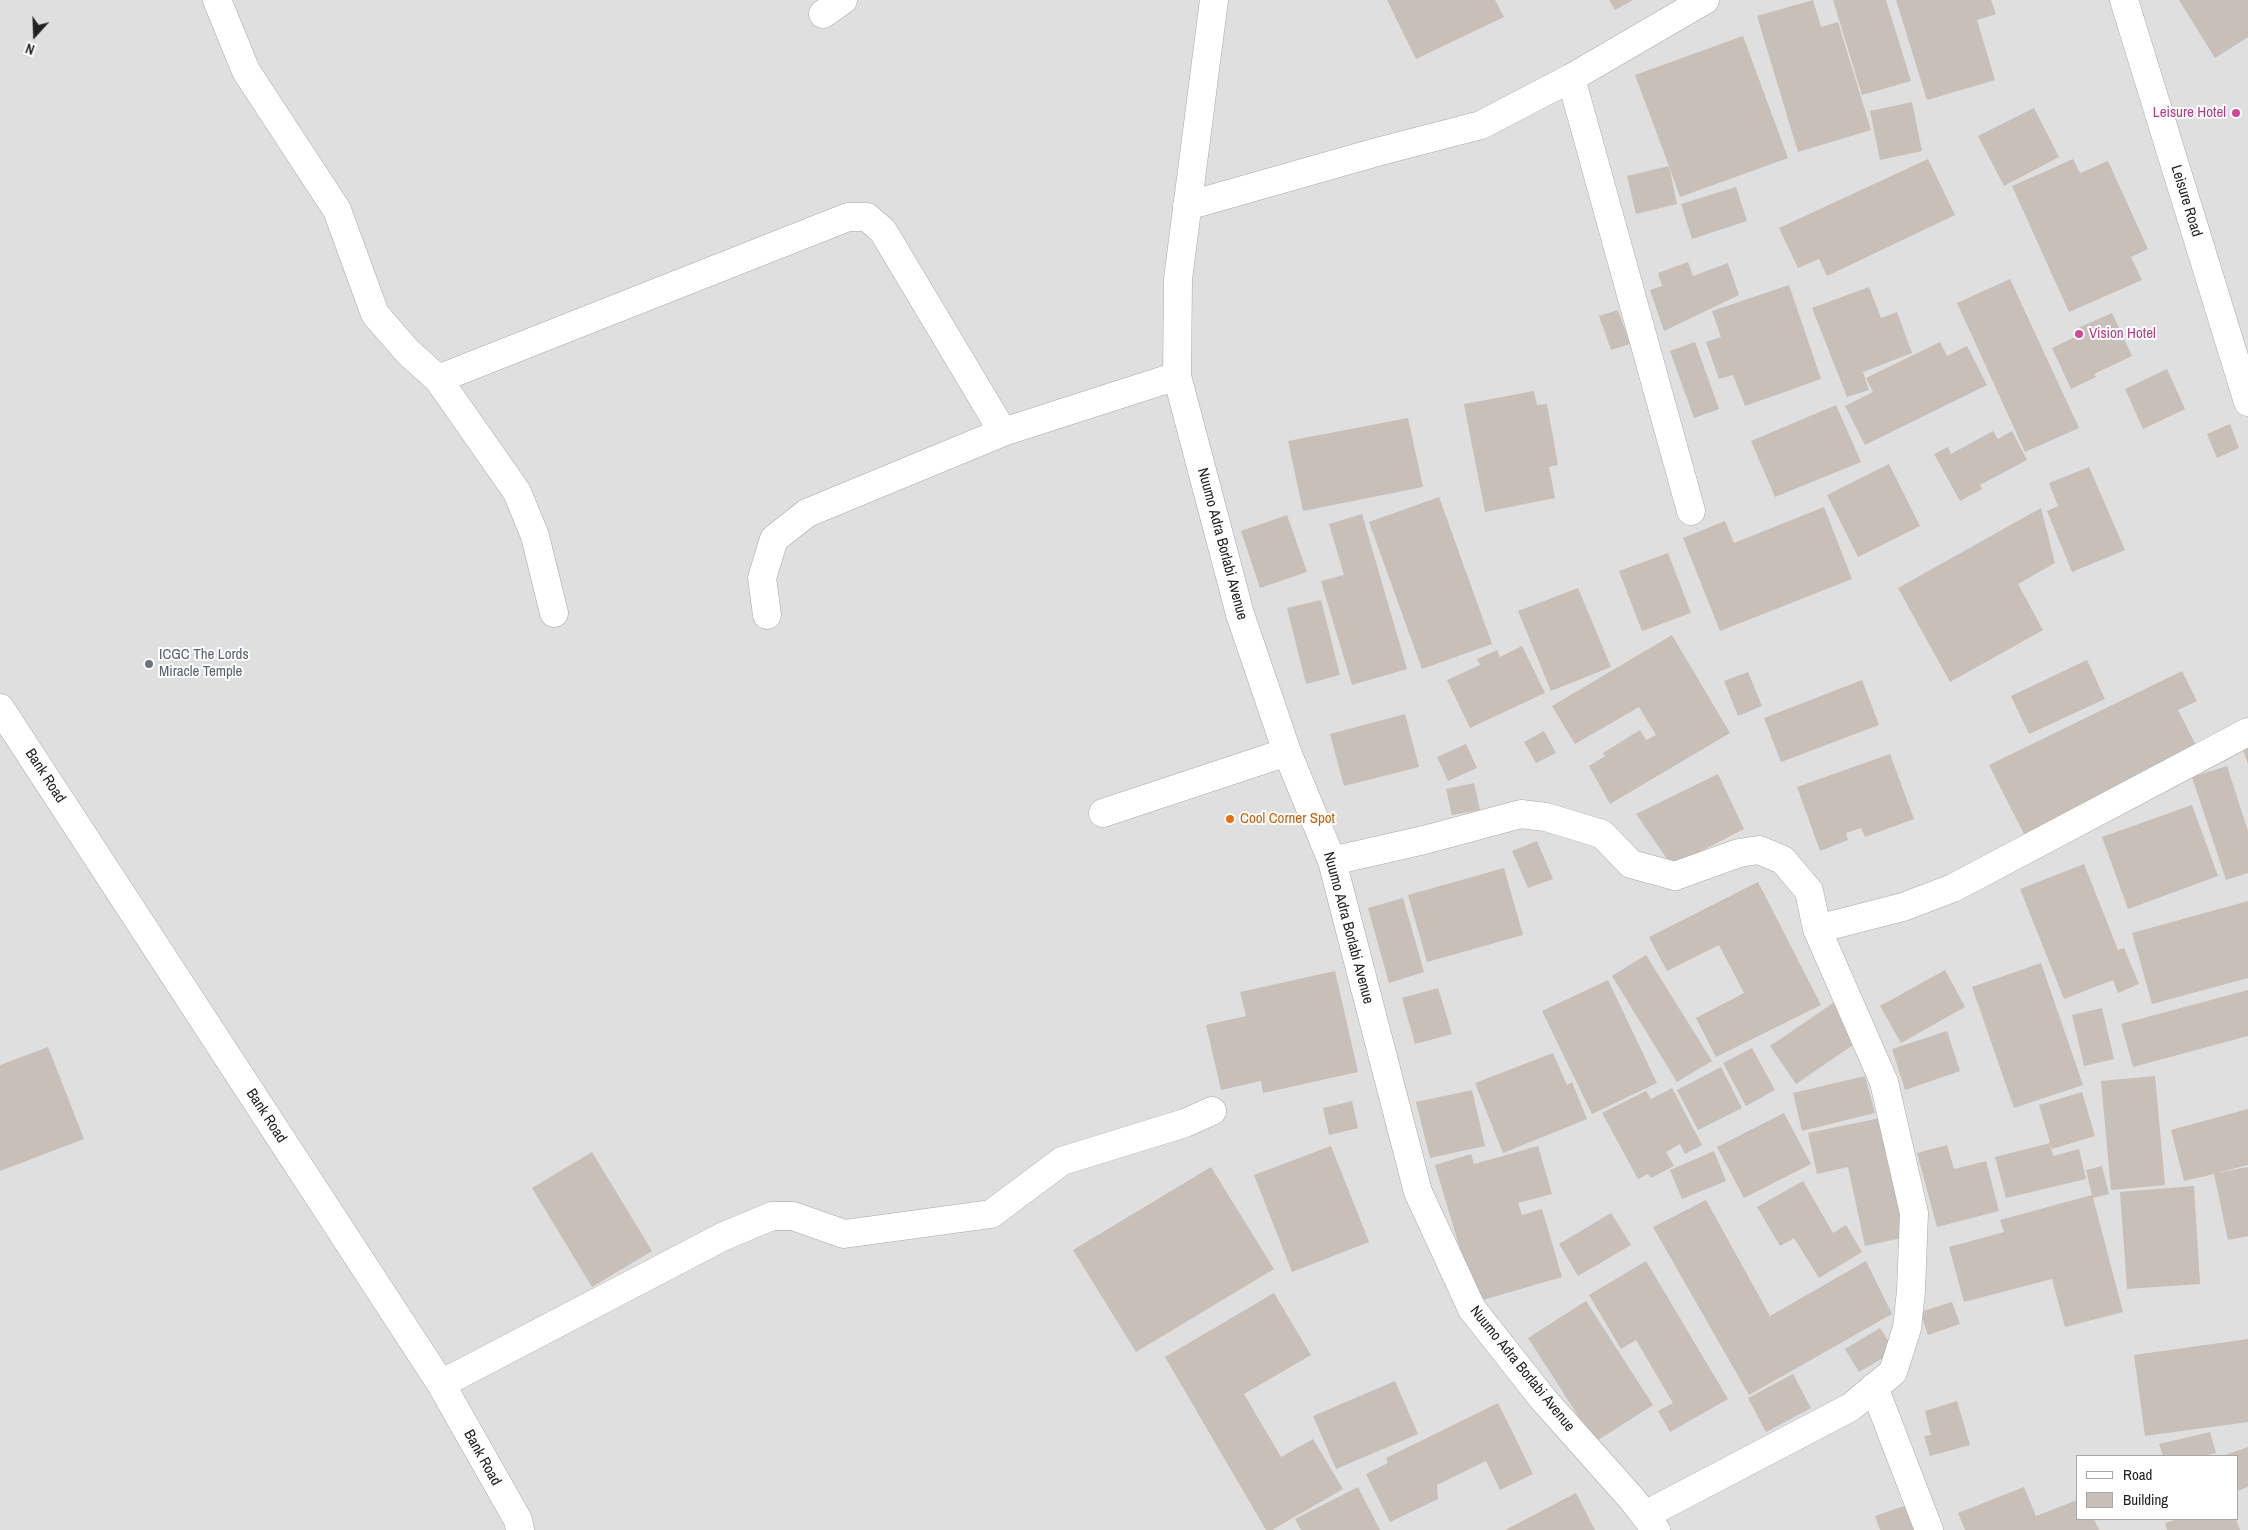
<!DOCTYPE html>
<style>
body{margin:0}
#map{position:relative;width:2248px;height:1530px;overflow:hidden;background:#f2efe9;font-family:"Archivo Narrow",sans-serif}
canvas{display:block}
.legend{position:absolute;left:2076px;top:1455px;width:162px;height:65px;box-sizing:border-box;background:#fff;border:1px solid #a7a7a7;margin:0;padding:6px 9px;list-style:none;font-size:15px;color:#222}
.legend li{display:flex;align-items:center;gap:10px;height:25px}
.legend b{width:25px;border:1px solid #a7a7a7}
.north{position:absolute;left:10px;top:10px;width:50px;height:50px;-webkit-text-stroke:4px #fff;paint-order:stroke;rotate:200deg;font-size:14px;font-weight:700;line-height:20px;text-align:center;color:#222}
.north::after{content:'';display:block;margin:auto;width:18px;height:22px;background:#222;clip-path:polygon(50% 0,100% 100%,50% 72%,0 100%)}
</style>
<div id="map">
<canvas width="2248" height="1530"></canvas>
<ul class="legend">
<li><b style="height:6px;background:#fff"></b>Road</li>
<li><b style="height:14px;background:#c7bfb8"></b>Building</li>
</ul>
<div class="north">N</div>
</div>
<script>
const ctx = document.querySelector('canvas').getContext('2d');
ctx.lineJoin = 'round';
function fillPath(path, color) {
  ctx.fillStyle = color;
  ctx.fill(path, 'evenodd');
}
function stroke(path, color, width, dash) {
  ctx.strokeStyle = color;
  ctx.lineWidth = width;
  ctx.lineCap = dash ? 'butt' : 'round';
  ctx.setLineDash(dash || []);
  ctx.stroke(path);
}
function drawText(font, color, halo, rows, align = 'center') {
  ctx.font = font + ' "Archivo Narrow",sans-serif';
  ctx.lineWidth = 4;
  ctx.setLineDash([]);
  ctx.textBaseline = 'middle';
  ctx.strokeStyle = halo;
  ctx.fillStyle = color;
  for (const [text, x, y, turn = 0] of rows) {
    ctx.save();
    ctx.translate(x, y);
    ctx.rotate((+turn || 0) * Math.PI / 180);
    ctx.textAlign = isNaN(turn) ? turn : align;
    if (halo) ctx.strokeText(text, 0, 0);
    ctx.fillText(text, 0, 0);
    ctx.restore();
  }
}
const residential = new Path2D(`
 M0 0H2248V1530H0ZM2077 1456H2237V1519H2077Z`);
const building = new Path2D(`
 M1387 0H1495L1504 17 1416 59Z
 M1609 0H1633L1615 10Z
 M1813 0 1821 27 1838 22 1871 130 1798 152 1757 16Z
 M1833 0H1886L1911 81 1862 95Z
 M1896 0H1991L1996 14 1977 20 1995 80 1927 100Z
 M2179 0H2248V37L2215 58Z
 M1743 36 1788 158 1680 197 1669 166 1677 204 1636 214 1627 176 1669 166 1635 75Z
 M1912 102 1922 151 1880 160 1870 111Z
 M2034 108 2059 157 2004 186 1978 136Z
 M1928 159 1955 215 1827 276 1819 259 1798 268 1779 228Z
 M2073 159 2080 173 2108 161 2148 249 2131 257 2142 280 2069 312 2012 186Z
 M1736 187 1747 221 1692 239 1681 204Z
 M1688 262 1693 276 1728 263 1739 295 1664 331 1650 290 1662 286 1658 273Z
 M2010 279 2079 428 2025 452 1957 303Z
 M1789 285 1821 379 1745 406 1733 375 1719 379 1706 342 1721 337 1712 311Z
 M1869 287 1881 318 1897 312 1912 353 1863 372 1869 390 1847 397 1812 308Z
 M1618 310 1630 344 1611 350 1599 316Z
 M2112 313 2132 356 2094 374 2096 377 2071 389 2052 348 2081 334 2078 328Z
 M1695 342 1719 409 1694 418 1670 351Z
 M1940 342 1947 356 1967 346 1987 385 1865 445 1845 406 1873 392 1866 378Z
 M2167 369 2185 409 2143 429 2125 389Z
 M1534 391 1537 405 1547 404 1558 465 1549 467 1555 498 1485 512 1464 404Z
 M1836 405 1861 462 1775 497 1751 441Z
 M1408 418 1423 487 1303 511 1288 441Z
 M2230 424 2239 448 2217 458 2207 434Z
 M1993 431 1998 439 2012 431 2027 460 1980 485 1982 489 1960 501 1934 454 1948 447 1951 454Z
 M1889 464 1920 526 1858 557 1827 495Z
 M2089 467 2125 550 2072 572 2047 511 2058 506 2049 483Z
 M1439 497 1492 644 1422 669 1369 522Z
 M1824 507 1852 579 1720 631 1683 538 1725 521 1734 543Z
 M2041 508 2055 563 2018 584 2043 630 1950 682 1898 588Z
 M1362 514 1407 669 1352 685 1321 581 1344 575 1329 524Z
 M1287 515 1307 572 1260 588 1241 531Z
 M1668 553 1691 613 1642 631 1619 571Z
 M1578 588 1611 667 1551 691 1518 611Z
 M1321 600 1340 675 1306 684 1287 608Z
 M1672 635 1730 733 1610 804 1589 766 1605 756 1603 753 1640 730 1646 740 1656 735 1639 707 1575 744 1552 706Z
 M1522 646 1545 693 1470 728 1447 680 1480 665 1477 659 1497 650 1500 657Z
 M2087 660 2105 699 2029 734 2011 696Z
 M2182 671 2197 701 2178 710 2199 751 2025 836 1989 765Z
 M1748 672 1762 706 1738 716 1724 681Z
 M1862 680 1879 725 1781 762 1764 718Z
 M1405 714 1419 767 1344 786 1330 734Z
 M1544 731 1556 753 1536 763 1524 742Z
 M2248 738V764L2240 740Z
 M1466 744 1477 768 1448 781 1437 757Z
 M1890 754 1914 819 1865 837 1861 828 1846 833 1848 840 1820 851 1797 787Z
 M2227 766 2248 831V873L2226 880 2192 777Z
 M1718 774 1744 829 1672 866 1636 814Z
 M1474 783 1480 810 1452 815 1446 789Z
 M2192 805 2218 876 2128 909 2102 837Z
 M1537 841 1553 879 1528 888 1512 851Z
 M2084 864 2118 950 2124 948 2139 984 2118 993 2113 980 2064 999 2020 889Z
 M1504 868 1523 935 1427 962 1408 895Z
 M1758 882 1821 1005 1716 1057 1696 1018 1744 993 1719 945 1667 971 1649 937Z
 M1403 898 1424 972 1389 983 1368 908Z
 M2248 901V978L2152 1004 2132 933Z
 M1646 955 1712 1061 1677 1082 1612 976Z
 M2041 963 2083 1085 2014 1108 1972 987Z
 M1945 970 1965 1007 1901 1043 1880 1006Z
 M1335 971 1358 1072 1263 1093 1261 1081 1221 1090 1206 1025 1246 1016 1240 992Z
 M1608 980 1657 1083 1592 1114 1542 1011Z
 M1438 988 1452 1034 1415 1044 1402 998Z
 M2248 990V1036L2133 1067 2121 1024Z
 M1836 1001 1862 1039 1796 1084 1770 1046Z
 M2102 1008 2114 1059 2084 1066 2072 1015Z
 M1947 1031 1960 1071 1905 1090 1892 1049Z
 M48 1047 84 1139 0 1171V1065Z
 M1752 1048 1775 1090 1746 1106 1723 1063Z
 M1553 1053 1567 1085 1572 1082 1587 1119 1503 1153 1475 1083Z
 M1721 1067 1742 1108 1698 1130 1677 1090Z
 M1865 1076 1875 1113 1802 1131 1793 1093Z
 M2155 1076 2165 1185 2111 1190 2101 1081Z
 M1672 1088 1702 1145 1685 1154 1680 1144 1666 1152 1674 1166 1651 1178 1648 1174 1638 1179 1602 1113 1646 1091 1651 1099Z
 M1472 1090 1485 1146 1430 1158 1416 1102Z
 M2082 1092 2095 1136 2052 1149 2039 1105Z
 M1352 1101 1358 1128 1329 1135 1323 1108Z
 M2248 1109V1165L2216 1173 2248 1167V1236L2228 1240 2214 1174 2184 1181 2171 1130Z
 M1784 1113 1811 1164 1744 1198 1717 1147Z
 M1880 1118 1906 1237 1865 1246 1848 1167 1817 1174 1808 1133Z
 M2050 1143 2053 1156 2079 1149 2086 1179 2006 1198 1995 1157Z
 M1947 1145 1954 1169 1986 1161 1999 1211 1937 1227 1917 1153Z
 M1331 1146 1369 1242 1292 1272 1254 1175Z
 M1538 1146 1552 1194 1518 1203 1522 1215 1542 1209 1562 1277 1476 1302 1435 1165 1471 1154 1474 1164Z
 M1714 1151 1726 1181 1682 1199 1670 1170Z
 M592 1152 652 1251 592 1287 532 1188Z
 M2102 1166 2109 1194 2093 1198 2123 1312 2065 1327 2052 1279 1964 1302 1949 1247 2004 1232 2000 1220 2092 1195 2086 1170Z
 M1211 1167 1274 1269 1136 1352 1073 1250Z
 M1803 1181 1833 1233 1846 1225 1862 1252 1819 1278 1794 1238 1780 1246 1757 1207Z
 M2194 1186 2200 1284 2127 1289 2120 1192Z
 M1706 1200 1770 1316 1866 1261 1892 1314 1749 1395 1653 1227Z
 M1611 1213 1631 1245 1578 1276 1559 1244Z
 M1646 1261 1728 1399 1670 1432 1658 1411 1673 1403 1636 1340 1621 1349 1589 1295Z
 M1274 1293 1311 1355 1244 1394 1281 1457 1313 1439 1343 1489 1272 1530H1266L1165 1357Z
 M1586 1301 1653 1405 1595 1442 1528 1338Z
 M1952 1302 1960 1324 1928 1335 1920 1312Z
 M1880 1328 1895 1351 1859 1372 1845 1349Z
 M2248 1339V1422L2145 1436 2134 1355Z
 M1793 1374 1811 1408 1766 1432 1748 1398Z
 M1395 1381 1418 1434 1336 1469 1313 1416Z
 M1957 1401 1970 1445 1930 1456 1924 1436 1931 1435 1925 1411Z
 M1498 1403 1533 1474 1500 1490 1486 1461 1437 1485 1438 1499 1390 1522 1366 1474 1388 1463 1386 1458Z
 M2210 1432 2216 1453 2204 1456H2163L2159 1444Z
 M2248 1447V1487L2237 1491V1456H2222Z
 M1358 1487 1380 1530H1301L1295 1519Z
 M2024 1487 2036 1516 2077 1500V1519H2094L2099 1530H1965L1958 1513Z
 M1576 1493 1595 1530H1505Z
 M1907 1505 1916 1530H1880L1875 1516Z
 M2178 1519H2236L2240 1530H2167L2165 1523Z`);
const minor = new Path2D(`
 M217 0 246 71 337 210 375 314 408 352 438 379 517 492 535 536 554 613
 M1214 0 1178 279 1177 376 1240 614 1287 752 1332 861 1418 1192 1472 1309 1543 1399 1632 1499 1656 1530
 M2124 0 2248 402
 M823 14 843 0
 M1571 78 1691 511
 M1187 206 1377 152 1481 125 1571 78 1705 0
 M438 379 848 217H867L883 231 1003 432
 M767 615 762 578 774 539 807 513 1003 432 1177 376
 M0 708 441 1384 518 1520 520 1530
 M1103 813 1287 752
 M1332 861 1424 840 1521 814 1546 817 1602 834 1631 864 1675 876 1739 853 1759 850 1783 860 1809 891 1817 929 1903 907 1953 888 2248 732
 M441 1384 722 1237 772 1216H793L844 1234 991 1214 1062 1161 1185 1123 1212 1111
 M1874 1387 1929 1530
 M1645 1515 1851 1407 1893 1372 1907 1328 1911 1291 1914 1213 1884 1082 1817 929`);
const markers = [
 [2236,113,5,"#d1479c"],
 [2079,334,5,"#d1479c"],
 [149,664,5,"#6b7280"],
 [1230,819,5,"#e8710a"]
];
const hotelNames = [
 ["Leisure Hotel",2226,113],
 ["Vision Hotel",2089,334,"left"]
];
const streetNames = [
 ["Leisure Road",2186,201,73],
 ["Nuumo Adra Borlabi Avenue",1222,544,75],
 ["Bank Road",45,776,57],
 ["Nuumo Adra Borlabi Avenue",1348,928,75],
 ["Bank Road",266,1116,57],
 ["Nuumo Adra Borlabi Avenue",1522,1369,51],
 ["Bank Road",482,1458,61]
];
const worshipNames = [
 ["ICGC The Lords",159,655],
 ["Miracle Temple",159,672]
];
const foodNames = [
 ["Cool Corner Spot",1240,819]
];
fillPath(residential, '#e0dfdf');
fillPath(building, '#c7bfb8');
stroke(minor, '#a9a9a9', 29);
stroke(minor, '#fff', 28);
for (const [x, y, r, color] of markers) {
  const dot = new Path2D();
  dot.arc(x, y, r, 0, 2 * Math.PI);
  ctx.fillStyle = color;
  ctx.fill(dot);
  stroke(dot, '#fff', 2);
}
drawText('15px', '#b23c85', '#fff', hotelNames, 'right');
drawText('15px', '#222', '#fff', streetNames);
drawText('15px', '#5b616d', '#fff', worshipNames, 'left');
drawText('15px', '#c56008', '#fff', foodNames, 'left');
</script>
